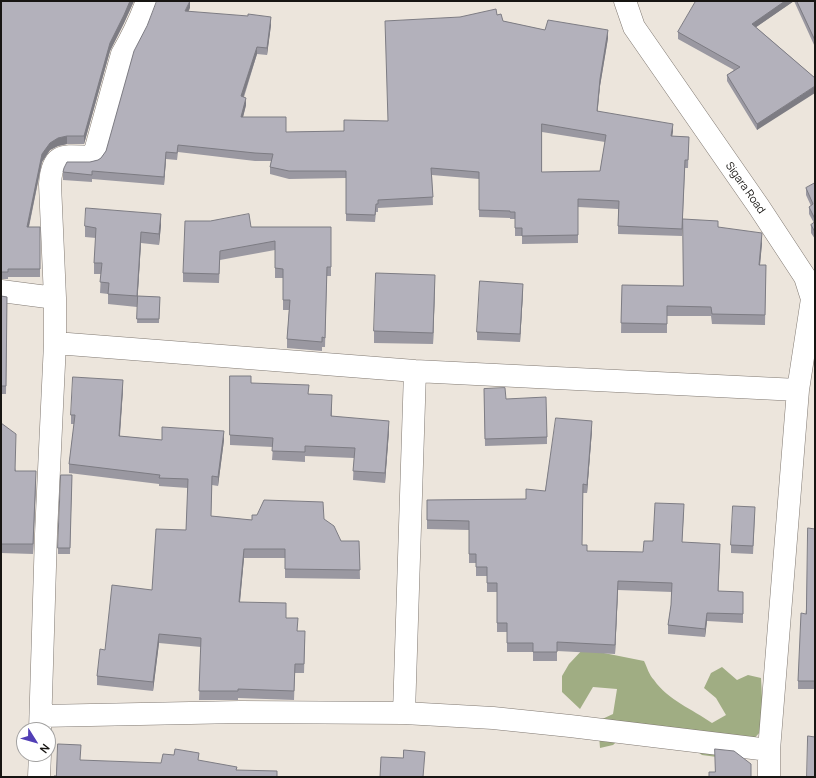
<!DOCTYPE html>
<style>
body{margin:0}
#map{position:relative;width:816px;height:778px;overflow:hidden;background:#ece5dc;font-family:Manrope,sans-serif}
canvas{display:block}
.frame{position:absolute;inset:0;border:2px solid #171512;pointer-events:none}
.north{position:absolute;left:16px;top:722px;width:40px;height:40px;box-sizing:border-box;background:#fff;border:1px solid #a2a1a0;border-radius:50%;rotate:127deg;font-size:11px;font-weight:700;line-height:16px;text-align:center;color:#171512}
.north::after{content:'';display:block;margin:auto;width:14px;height:18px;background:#523fb6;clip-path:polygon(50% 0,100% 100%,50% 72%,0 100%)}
</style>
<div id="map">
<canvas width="816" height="778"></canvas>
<div class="frame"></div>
<div class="north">N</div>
</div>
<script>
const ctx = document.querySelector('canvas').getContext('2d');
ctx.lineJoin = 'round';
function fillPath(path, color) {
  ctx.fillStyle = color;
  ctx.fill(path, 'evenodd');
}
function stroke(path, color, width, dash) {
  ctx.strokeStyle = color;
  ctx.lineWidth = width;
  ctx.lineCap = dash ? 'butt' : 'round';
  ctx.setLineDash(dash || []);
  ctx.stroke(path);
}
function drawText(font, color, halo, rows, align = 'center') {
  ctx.font = font + ' Manrope,sans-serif';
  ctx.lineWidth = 3.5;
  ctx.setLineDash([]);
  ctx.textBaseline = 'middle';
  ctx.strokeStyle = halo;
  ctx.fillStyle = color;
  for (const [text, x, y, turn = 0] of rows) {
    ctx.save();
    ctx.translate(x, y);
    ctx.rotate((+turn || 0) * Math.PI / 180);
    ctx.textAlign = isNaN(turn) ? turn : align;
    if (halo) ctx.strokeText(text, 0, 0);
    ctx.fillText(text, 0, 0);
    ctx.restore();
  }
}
const forest = new Path2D(`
 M584 648 599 652 644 661C647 667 649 675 654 680 668 700 692 709 712 723L726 715 716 698 704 688 711 673 722 667 737 680 748 675 761 678 762 697 773 718 749 744 732 759 702 755 681 739 632 728 613 745 600 748 598 721 613 714 617 689 593 687 580 709 562 692V676L569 664Z`);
const minor = new Path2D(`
 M625 1 634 27 759 207 805 277 812 299 798 390 769 750V777
 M1 291 55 298
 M55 343 415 371 798 390
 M404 713 415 371
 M41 716 240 712 404 713 493 718 570 726 769 750
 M40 730 46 534 55 343V298L50 184C52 151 65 156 91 157L94 155 122 54C132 37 140 20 147 1
 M39 777 40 754`);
const wall = new Path2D(`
 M1 1H134L124 23 110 51 84 144H67L58 146 50 150 42 162 29 227H40V277H8V279H1Z
 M696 1H815V47L794 1 756 27 815 78 757 130 727 81V75L734 70 678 39V32Z
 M190 8 188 12 271 25 267 55 257 54 244 97 246 105 243 117 286 132 344 131 388 121 497 15 503 21 545 30 608 38 600 86 597 111 673 131 672 136 689 137 688 168H685L682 236 618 234V209L578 207V243L522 244V236H515V219H510V218L479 217V179L432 175 433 205 378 208V212H376L375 222 346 221V178L289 179 270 174V167L271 161H255L178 152 177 160 166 159 164 185 92 179V182L63 180V172L90 162 98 160 101 158 106 151ZM542 132 605 142 600 171 542 172Z
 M815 183V239L811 233V225L814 223 809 214V207L811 206 806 195V188Z
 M161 225 159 245 141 243 137 307 108 304V294L100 293 101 274H94V263L96 238 85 237V226Z
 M251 227H331V276H327L325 347H322V351L287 348V339L289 310H283V278H275V250L220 260 219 283 183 282V273Z
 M718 227 762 243 760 265H766L765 325 712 324 711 316H667V333H621L622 285 683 286Z
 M435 286 433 344 374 343V331Z
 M523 292 520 342 477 340V332Z
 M1 296 7 297 6 394H1Z
 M138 296 160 297 159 323H137Z
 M230 376 251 383 309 394 332 404V416L389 431 385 483 353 480 354 458 305 456V462L272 460 273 447 230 445Z
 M123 389 120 436 162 440H224L218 486 212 485 211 516 252 520 324 519 341 541H359L360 579 285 578V558H244L240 602 286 618 305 640 304 673H295L294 700 238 698V700H199L201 647 159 643 153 691 97 685V676L105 650 152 590 186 530 188 488 159 486V484L69 473V464L74 424H71V415Z
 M484 389 506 399 547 437V444L485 446Z
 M1 423 16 471 36 481 33 554 1 553Z
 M592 430 587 493H583L582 545 587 551 643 552 653 541 684 513 682 542 720 552 718 591 743 592V623L707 621 705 637 668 634V625L671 605 672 592 618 590 615 654 557 651V661H533V652H507V632H497V592H487V576H476V563H469V530L427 529V500L526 499 545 491Z
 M72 475 70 554H58V548Z
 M755 514 753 554 731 553V545Z
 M815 529V689H798V681Z`);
const shadedWall = new Path2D(`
 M130 1H134L124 23 110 51 84 144V136L110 43Z
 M190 1V8L185 19V11Z
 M785 1H794L752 30V24Z
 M271 17V25L267 55V48Z
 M608 30V38L600 86 597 118V111L600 79Z
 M257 47V54L241 104V96Z
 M815 86V93L757 130V124Z
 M246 98V105L241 125V117Z
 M673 124V131L671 144V136Z
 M67 136V144L58 146 50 150 42 162 27 235V227L42 154 50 143 58 138Z
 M166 152V159L164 185V177Z
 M161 214V225L159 245V234Z
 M141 232V243L137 307V296Z
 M762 233V243L759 275V265Z
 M435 275V286L433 344V333Z
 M523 284V292L520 342V334Z
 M123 380V389L119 445V436Z
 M389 421V431L385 483V473Z
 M592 421V430L587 493V485Z
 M224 431V440L218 486V477Z
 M36 471V481L33 554V544Z
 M720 544V552L718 600V591Z
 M244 549V558L239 611V602Z
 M618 581V590L615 654V645Z
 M707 613V621L705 637V629Z
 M159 634V643L153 691V682Z`);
const building = new Path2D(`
 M1 1H130L124 15 110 43 84 136H67L58 138 50 143 42 154 27 227H40V269H8V272H1Z
 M157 1H190L185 11 248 16V14L271 17 267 48 257 47 241 96 246 98 241 117H286V132L344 131V120L388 121 385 21 460 17 496 9 497 15 501 14 503 21 545 30 548 20 608 30 600 79 597 111 673 124 671 136 689 137 688 160H685L682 229 618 226 619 201 578 199V235L522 236V228H515V212H510V211L479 210V172L431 168 433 197 378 200V204H376L375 215 346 214V171H289L270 167 273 154 255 153 178 145 177 153 166 152 164 177 92 171V175L63 172 64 168 67 162H90L98 160 101 158 106 151 134 51 147 26ZM542 124 606 135 600 171 542 172Z
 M696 1H785L752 24 815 78V86L757 124 727 75 740 67 678 32Z
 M797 1H815V40Z
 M815 183V219L809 207 813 204 806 188Z
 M86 208 161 214 159 234 141 232 137 296 108 294 109 283 100 282 102 263H94L96 228 85 226Z
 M249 214 251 227H331V267H327L325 338 322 337V342L287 339 290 300H283V269L275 268V241L220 251 219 274 183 273 185 221H210Z
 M683 219 718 221V227L762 233 759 265H766L765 315 712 314 711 307 667 306V324L621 323 622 285 683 286Z
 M815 222V232L811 225Z
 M376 273 435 275 433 333 374 331Z
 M480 281 523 284 520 334 477 332Z
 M1 296 7 297 6 386H1Z
 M138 296 160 297 159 319H137Z
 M230 376H251V383L309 385 308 394 332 395 331 416 389 421 385 473 353 471 355 448 305 446V452L272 451 273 438 230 435Z
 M73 377 123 380 119 436 162 440V427L224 431 218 477 212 476 211 516 252 520V515H257L264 500 323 502 324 519 334 526 341 541H359L360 570 285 569V549H244L239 602 286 603V618H298L297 631H305L304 664H295L294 691 238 689V691H199L201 638 159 634 153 682 97 676 100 649 105 650 112 585 152 590 156 529 186 530 188 479 159 478 160 475 69 464 75 415H71Z
 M505 388 506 399 546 397 547 437 485 439 484 389Z
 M556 418 592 421 587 485 583 484 582 545H587V551L643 552 644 541H653L655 503 684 504 682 542 720 544 718 591 743 592V614L707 613 705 629 668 625 671 605 672 583 618 581 615 645 557 642V652H533V643H507V623H497V583H487V567H476V554H469V521L427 520V500L526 499V489L545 491Z
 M1 423 16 434 15 471H36L33 544H1Z
 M61 475H72L70 548H58Z
 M733 506 755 507 753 546 731 545Z
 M808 528 815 529V681H798L801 613 806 614Z
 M808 736 815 737V777H807Z
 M58 744 81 745 80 760 161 763 163 754 174 755 175 749 199 753 198 760 237 767 236 770 277 771V777H54V776H56Z
 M715 749 734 751 751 764V777H709V772H715Z
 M404 750 425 752 423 777H380L381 757 403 758Z`);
const streetNames = [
 ["Sigara Road",745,188,55]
];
fillPath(forest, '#a0ad83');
stroke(minor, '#807972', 23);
stroke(minor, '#fff', 22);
fillPath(wall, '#9a98a1');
fillPath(shadedWall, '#7d7c83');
fillPath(building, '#b3b1bb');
stroke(building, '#7d7c83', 1);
drawText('11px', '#171512', '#fff', streetNames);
</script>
